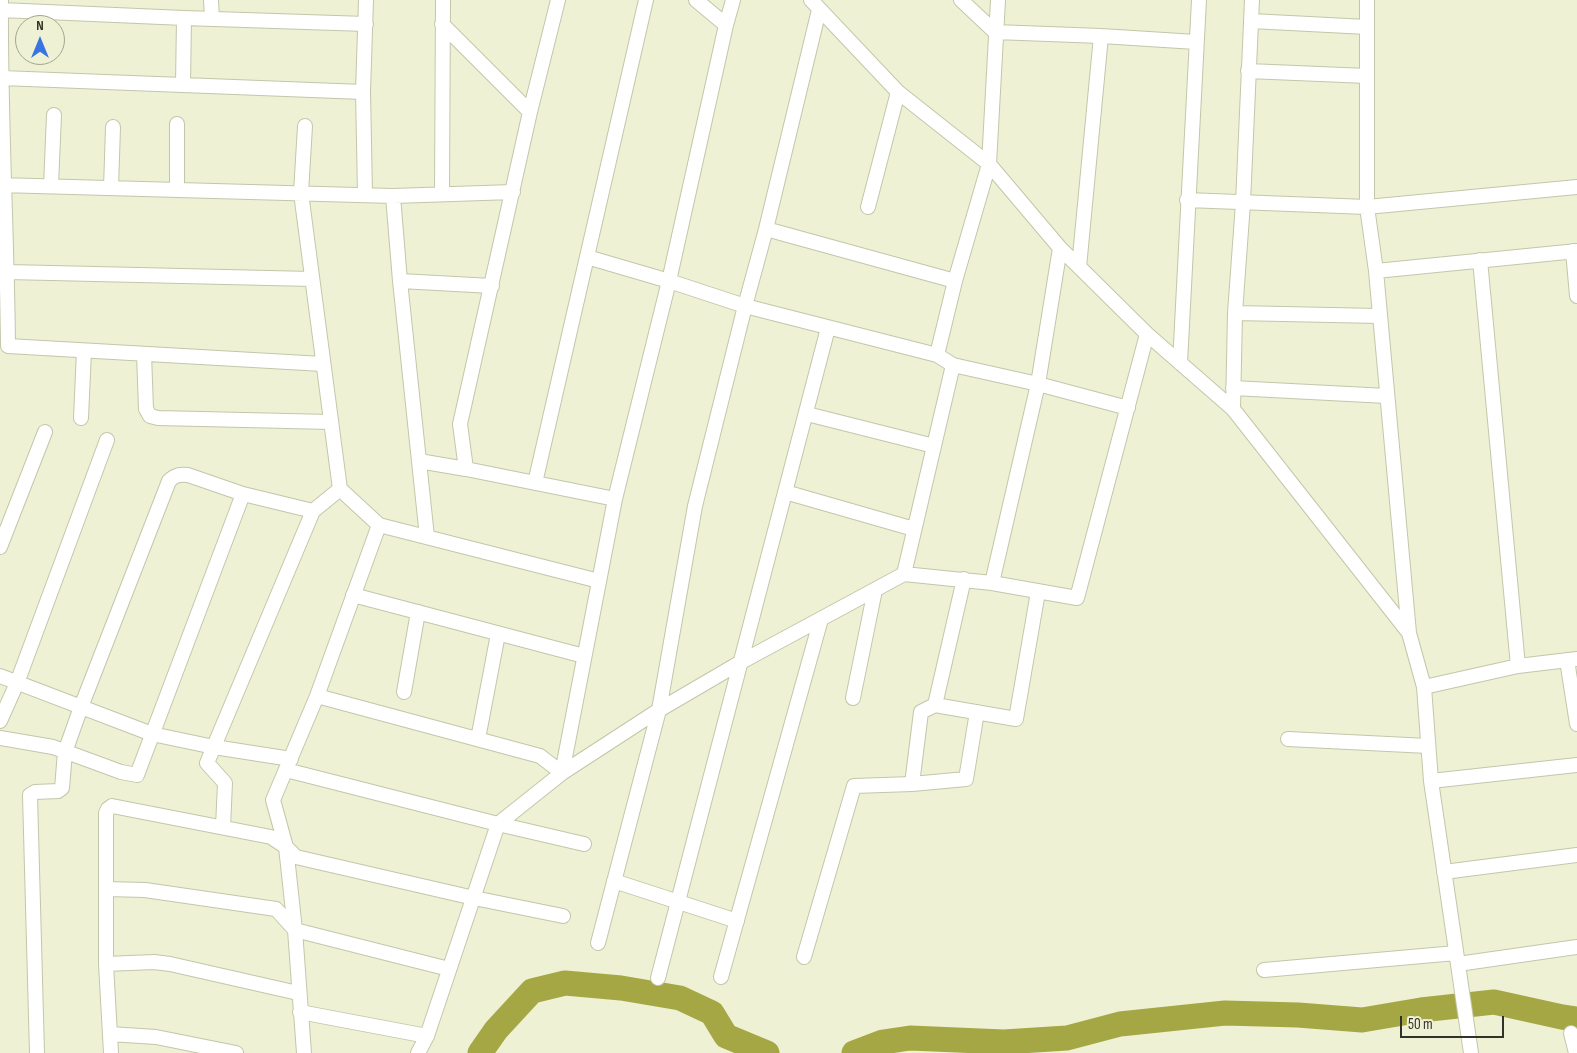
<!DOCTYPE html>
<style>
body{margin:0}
#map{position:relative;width:1577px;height:1053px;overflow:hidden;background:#eff1d4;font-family:"Sofia Sans Condensed",sans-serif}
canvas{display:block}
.north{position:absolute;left:15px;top:15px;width:50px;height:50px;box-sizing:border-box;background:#eff1d4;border:1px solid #a3a58f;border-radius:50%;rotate:0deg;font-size:14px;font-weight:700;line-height:20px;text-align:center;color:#323328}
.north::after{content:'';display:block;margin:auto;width:18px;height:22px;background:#3775e3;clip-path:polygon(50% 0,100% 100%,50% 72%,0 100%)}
.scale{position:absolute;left:1400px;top:1016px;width:104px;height:22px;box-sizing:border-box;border:2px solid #323328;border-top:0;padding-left:6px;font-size:15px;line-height:18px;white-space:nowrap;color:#323328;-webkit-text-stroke:4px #eff1d4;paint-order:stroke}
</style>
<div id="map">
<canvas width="1577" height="1053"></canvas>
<div class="north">N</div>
<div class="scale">50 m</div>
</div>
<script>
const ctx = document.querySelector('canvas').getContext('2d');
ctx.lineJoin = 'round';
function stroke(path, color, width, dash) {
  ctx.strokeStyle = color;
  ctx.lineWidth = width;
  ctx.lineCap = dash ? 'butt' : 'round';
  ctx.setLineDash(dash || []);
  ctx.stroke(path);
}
const river = new Path2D(`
 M480 1053 496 1030 532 991 565 983 621 988 680 998 712 1013 726 1036 767 1053
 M854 1053 883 1042 910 1038 1004 1042 1067 1038 1120 1024 1225 1013 1298 1015 1362 1020 1421 1010 1494 1002 1562 1017 1577 1019`);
const minor = new Path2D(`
 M1 0C0 115 7 231 8 346L323 364
 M211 0 212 19
 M558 0 530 112 460 424 466 469 615 499
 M696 0 726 25
 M811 0 898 92 989 164 1060 248 1147 334 1233 409 1409 633
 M961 0 995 32 1101 36 1196 42
 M1367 0V207L1376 271 1409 633 1424 687 1431 781 1471 1053
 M1 10 184 18 366 24
 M1251 21 1367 27
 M442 24 530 112
 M1248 71 1367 76
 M2 78 363 92
 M183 84 184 18
 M0 185 393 196 513 192
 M51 186 54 115
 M111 188 113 127
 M177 190V124
 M365 194 363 92 366 0
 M442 194 443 0
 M393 196 400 281 427 537
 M1187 200 1367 207 1577 187
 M868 207 898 92
 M766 229 955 281
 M1573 251 1577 296
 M587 257 669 281 745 306 937 355 953 365 1038 384 1128 408
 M1480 260 1518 666
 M1079 267 1101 36
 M1376 271 1577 251
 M8 272 312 279
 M400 281 492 286
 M1235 313 1379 316
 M144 354 146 409 150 416 158 418 331 422
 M937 355 955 281 989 164 998 0
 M1180 363 1199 0
 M1233 388 1387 396
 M1233 409 1235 313 1243 203 1252 0
 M807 414 934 446
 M81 418 84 351
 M419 461 466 469
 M535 483 646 0
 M340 489 379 525 599 581
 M785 492 914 529
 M0 547 45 432
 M904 574 953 365
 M992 583 1038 384 1060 248
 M353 595 584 656
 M1567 660 1577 724
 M0 676 152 734 214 747 291 759
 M1424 687 1518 666 1577 659
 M404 692 418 612
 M317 696 540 756 562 773 615 499 669 281 726 25 733 0
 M853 698 875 590
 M935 705 1016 719 1038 592
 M0 721 17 683 107 440
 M0 738 53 747 121 772 137 775 243 494 313 511
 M478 739 498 634
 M1288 739 1428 746
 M286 770 498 824 584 844
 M1431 781 1577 765
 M912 784 921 712 935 705 964 579
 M223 827 225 783 207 763 313 511 340 489 301 193 305 126
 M1444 872 1577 855
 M614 881 737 921
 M106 889 145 890 276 909 295 930 449 969
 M598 943 659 710 695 506 745 306 766 229 819 10
 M804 957 854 786 912 784 966 779 977 712
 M106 964 154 962 170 964 298 993
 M1458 964 1577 947
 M1264 970 1456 953
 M721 977 821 619
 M658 978 828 328
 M300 1012 427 1036
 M1571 1033 1576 1053
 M110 1034 156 1037 236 1053
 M37 1053 30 795 35 792 58 791 62 788 65 752 81 707 169 481C175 475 180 474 188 475L243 494
 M111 1053 106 964V813L108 809 112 806 271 837 286 847 296 857 474 898 563 916
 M304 1053 295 930 286 847 273 800 317 696 379 525
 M418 1053 427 1036 498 824 562 773 659 710 741 662 904 574 992 583 1077 598 1147 334`);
stroke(river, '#a4a743', 25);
stroke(minor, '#c4c6aa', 16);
stroke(minor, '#fff', 14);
</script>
